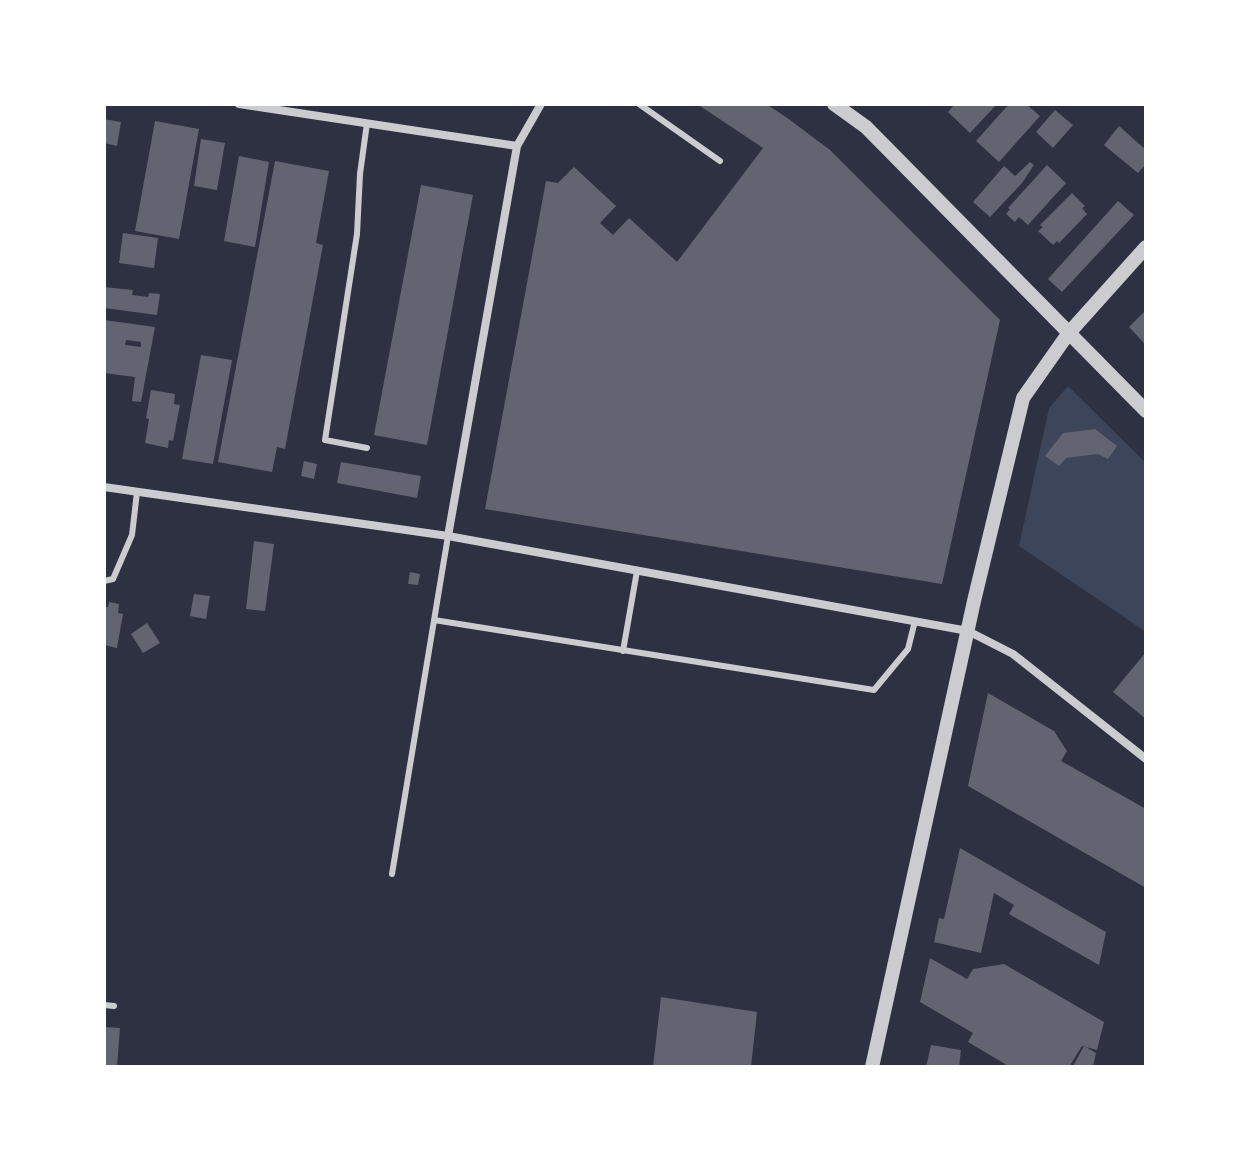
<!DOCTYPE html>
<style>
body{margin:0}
#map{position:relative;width:1250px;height:1171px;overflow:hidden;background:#2d3142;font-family:Ubuntu,sans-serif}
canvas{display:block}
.frame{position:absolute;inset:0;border:106px solid #fff;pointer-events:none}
</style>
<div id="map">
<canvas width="1250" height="1171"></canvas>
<div class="frame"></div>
</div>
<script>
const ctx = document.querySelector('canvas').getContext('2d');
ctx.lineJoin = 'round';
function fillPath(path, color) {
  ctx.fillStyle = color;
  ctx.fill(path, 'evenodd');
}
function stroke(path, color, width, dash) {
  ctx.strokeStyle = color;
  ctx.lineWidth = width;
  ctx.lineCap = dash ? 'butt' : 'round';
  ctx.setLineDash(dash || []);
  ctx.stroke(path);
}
const green = new Path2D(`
 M1068 386 1146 463V632L1019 546 1049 408Z`);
const building = new Path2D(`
 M697 104H766L786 117 830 150 1000 320 942 584 485 509 546 181 558 183 574 167 616 206 600 223 613 235 629 218 677 262 763 148Z
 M955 104H997L970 133 948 112Z
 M1009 104H1026L1040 116 999 162 976 141Z
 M1055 110 1073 125 1053 148 1036 132Z
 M104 119 121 122 117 146 104 143Z
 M155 121 199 129 179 239 135 231Z
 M1119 126 1146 150V164L1138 173 1104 145Z
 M201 139 225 143 217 190 194 186Z
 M239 156 269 162 255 247 224 241Z
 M275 161 329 171 316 243 323 245 285 449 277 447 272 472 218 462Z
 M1030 162 1034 165 1022 183 990 217 973 202 1004 166 1015 176Z
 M1047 165 1066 183 1028 225 1019 217 1015 222 1006 214 1010 209 1008 208Z
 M421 185 473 195 427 445 374 435Z
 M1072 193 1085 206 1082 208 1087 214 1059 243 1057 241 1053 245 1038 231 1043 227 1040 225Z
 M1118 201 1134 215 1062 292 1048 279Z
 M123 233 158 238 154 268 119 263Z
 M104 287 133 290 132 295 148 297 149 293 160 294 157 315 104 308Z
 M1146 310V342L1144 343 1129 327Z
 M104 320 155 327 141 402 132 401 135 377 104 373ZM126 340 141 342V347L125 345Z
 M201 355 232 360 213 464 182 459Z
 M151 390 175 394 174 404 180 405 173 441 169 440 168 448 145 443 149 419 146 418Z
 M1095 429 1117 446 1108 459 1098 454 1066 458 1059 466 1045 456 1063 433Z
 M304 461 317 464 314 479 301 476Z
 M341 462 421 476 417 498 337 483Z
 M254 541 274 544 265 611 246 609Z
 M410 572 420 574 418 585 408 584Z
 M194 594 210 596 206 619 190 616Z
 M109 602 119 604 118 613 123 614 117 648 104 645V607H108Z
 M147 623 160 643 143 653 131 634Z
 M1146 652V719L1113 692Z
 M988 693 1054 731 1067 751 1061 761 1146 809V888L968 786Z
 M960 848 1106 932 1099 965 1009 914 1014 905 994 893 981 953 934 942 939 918 944 919Z
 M930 958 967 979 973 969 1004 964 1104 1022 1097 1050 1082 1046 1069 1067H1010L968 1042 973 1033 920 1002Z
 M661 997 757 1012 751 1067H653Z
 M104 1027 120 1028 117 1067H104Z
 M931 1045 961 1050 959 1067H926Z
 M1084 1046 1096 1053 1093 1067 1073 1066Z`);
const service = new Path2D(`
 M639 104 720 161
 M367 123 360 174 357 234 325 440 367 448
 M104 581 113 579 132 535 137 492
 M434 620 874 690 908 649 915 621
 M623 651 637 571
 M392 874 448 536
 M104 1005 114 1006`);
const minor = new Path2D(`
 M239 104 517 146
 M104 487 448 536 968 631 1013 654 1146 759
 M448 536 517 146 541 104`);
const tertiary = new Path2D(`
 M834 104 866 127 1146 411
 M872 1067 974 601 1023 398 1068 334 1146 247`);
fillPath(green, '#3c4559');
fillPath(building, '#626471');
stroke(service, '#caccd0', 6);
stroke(minor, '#caccd0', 8);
stroke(tertiary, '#caccd0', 14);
</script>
